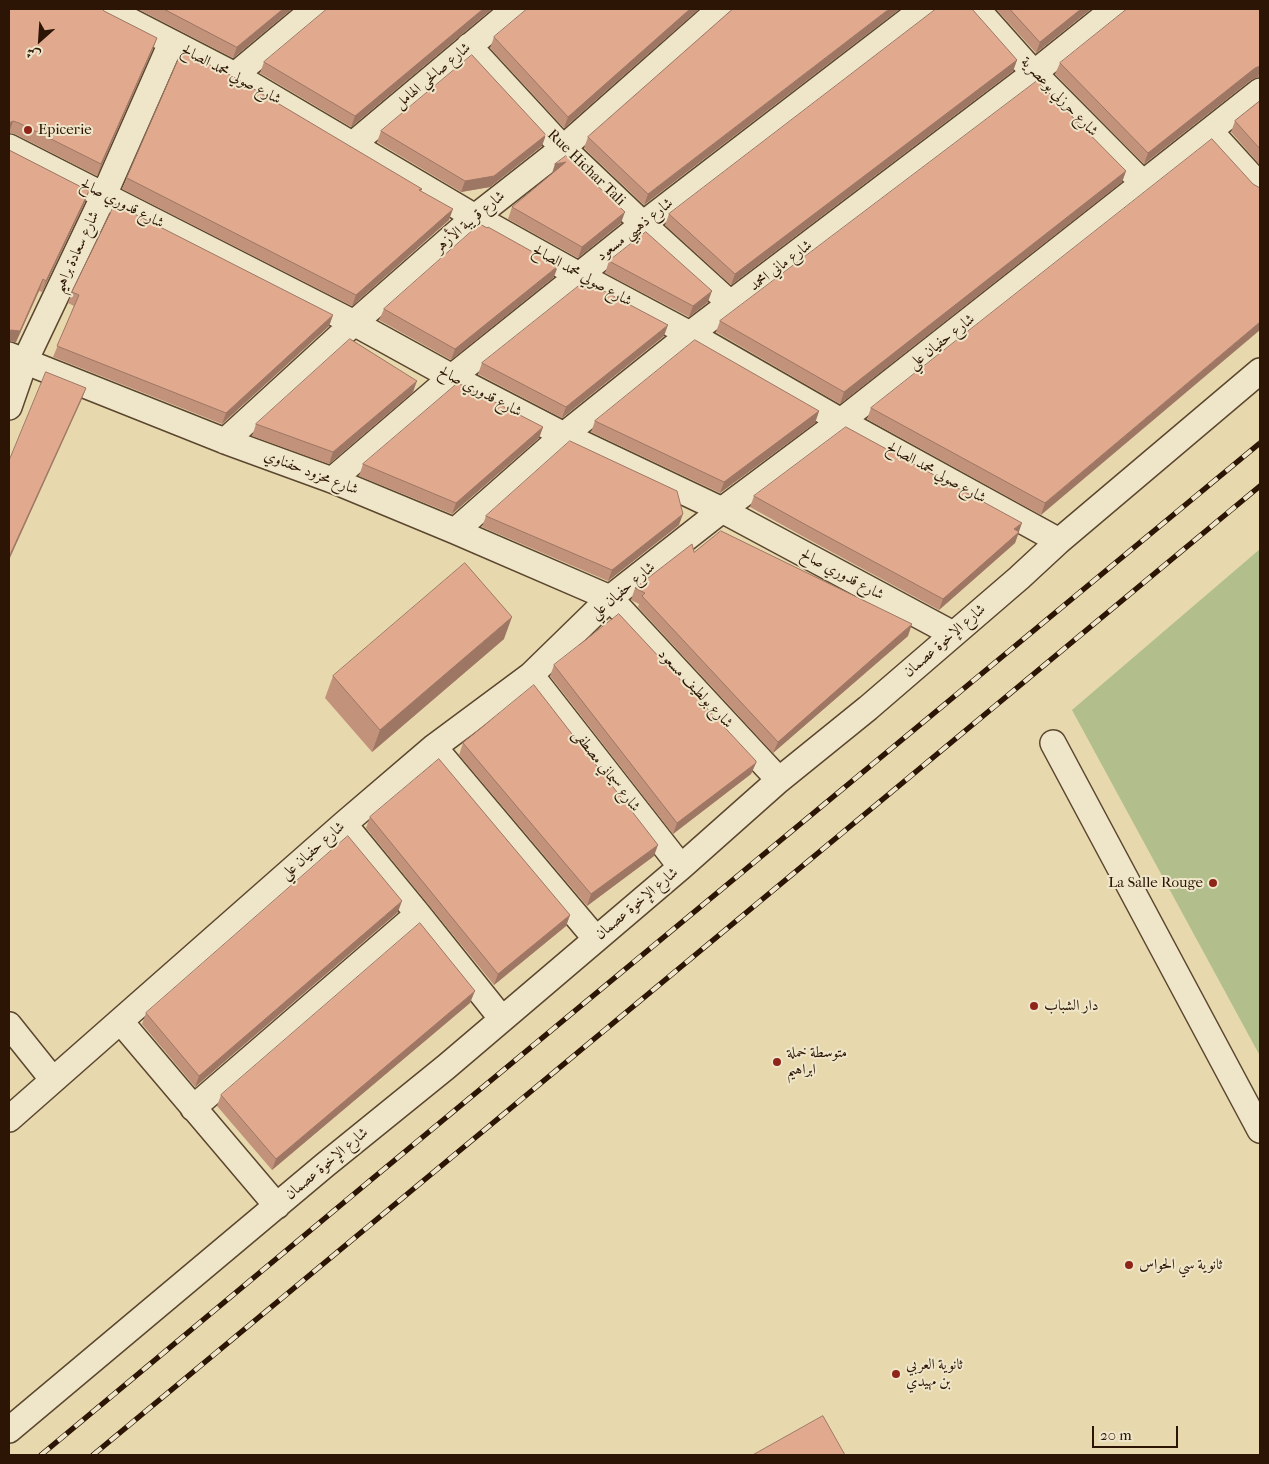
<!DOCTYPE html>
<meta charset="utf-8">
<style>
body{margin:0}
#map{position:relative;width:1269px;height:1464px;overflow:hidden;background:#e7d8ae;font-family:"IM FELL French Canon",Amiri,serif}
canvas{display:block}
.frame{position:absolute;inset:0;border:10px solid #2c1504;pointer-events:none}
.north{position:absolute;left:15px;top:15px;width:50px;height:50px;-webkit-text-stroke:4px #efe6ca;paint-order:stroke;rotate:206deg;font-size:14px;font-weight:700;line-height:20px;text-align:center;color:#2c1504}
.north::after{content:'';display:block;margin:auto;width:18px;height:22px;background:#2c1504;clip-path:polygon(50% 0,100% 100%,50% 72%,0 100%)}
.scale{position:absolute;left:1092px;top:1426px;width:86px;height:22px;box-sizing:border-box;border:2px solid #2c1504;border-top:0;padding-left:6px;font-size:15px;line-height:18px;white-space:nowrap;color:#2c1504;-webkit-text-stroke:4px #efe6ca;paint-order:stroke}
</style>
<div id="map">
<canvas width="1269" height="1464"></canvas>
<div class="frame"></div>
<div class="north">ش</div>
<div class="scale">20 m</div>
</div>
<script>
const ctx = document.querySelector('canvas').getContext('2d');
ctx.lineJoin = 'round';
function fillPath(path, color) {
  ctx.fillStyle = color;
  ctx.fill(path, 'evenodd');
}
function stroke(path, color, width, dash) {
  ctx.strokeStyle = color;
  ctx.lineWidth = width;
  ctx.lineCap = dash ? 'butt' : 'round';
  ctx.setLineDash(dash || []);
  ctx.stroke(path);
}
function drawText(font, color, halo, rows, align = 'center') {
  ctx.font = font + ' "IM FELL French Canon",Amiri,serif';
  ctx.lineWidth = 4;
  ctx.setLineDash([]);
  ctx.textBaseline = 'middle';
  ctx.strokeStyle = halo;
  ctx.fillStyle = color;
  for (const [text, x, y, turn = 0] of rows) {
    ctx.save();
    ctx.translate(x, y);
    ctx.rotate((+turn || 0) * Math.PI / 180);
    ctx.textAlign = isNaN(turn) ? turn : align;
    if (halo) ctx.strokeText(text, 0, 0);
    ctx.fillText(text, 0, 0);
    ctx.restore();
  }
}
const green = new Path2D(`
 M1260 549V1056L1072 710Z`);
const street = new Path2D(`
 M107 9 235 75 475 217 579 275 690 334 841 421 1059 541
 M977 9 1034 73 1143 183
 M469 46 563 148 643 224 731 304
 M235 75 314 9
 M1210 131 1260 186
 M353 144 514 9
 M9 147 354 323 452 377 564 435 722 510 953 634
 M9 355 225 441 332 480 455 531 610 598 779 780
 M9 407 25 361 104 195 171 43
 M225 441 354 323 475 217 563 148 720 9
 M332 480 452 377 643 224 923 9
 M455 531 564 435 690 334 1034 73 1114 9
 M531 675 681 867
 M1053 743 1260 1130
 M434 747 596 939
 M344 824 418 914 502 1019
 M121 1022 277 1206
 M9 1025 53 1080
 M193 1108 418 914
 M9 1119 344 824 434 747 531 675 610 598 722 510 841 421 1260 91
 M9 1430 325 1165 446 1067 681 867 779 780 868 708 1019 578 1059 541 1260 371`);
const rail = new Path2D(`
 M41 1455 372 1179 1260 443
 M93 1455 1260 486`);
const wall = new Path2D(`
 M9 9 153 49 97 176 15 134 9 133Z
 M138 9H292L233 58Z
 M492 9 351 127 260 73 264 62Z
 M699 9 564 128 490 48 494 37Z
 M733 9 644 205 584 148 588 137Z
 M996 9H1091L1036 53Z
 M1260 9V77H1258L1251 80 1144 164 1055 74 1060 63Z
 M1017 60 1013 71 731 285 665 225 669 214Z
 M1260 101V165L1231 132 1235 121Z
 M381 131 542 146 490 187 461 192 377 142Z
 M9 150 89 191 85 202 42 292 39 291 16 342 9 341Z
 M1126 171 1122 182 840 404 716 332 720 321Z
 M127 178 422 189 421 191 449 220 352 306 122 189Z
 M1253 184 1259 188 1041 515 867 419 871 408Z
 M512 207 621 223 578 258 508 219Z
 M487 228 554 277 451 360 379 320 384 309Z
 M609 261 708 302 689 317 605 273Z
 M72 292 333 315 329 326 222 424 53 357 74 306 68 303Z
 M664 336 562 418 478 374 482 363Z
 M413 392 329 464 252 436 256 424Z
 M819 411 815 423 720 493 591 432 595 421Z
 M543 427 539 438 452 514 359 476 363 464Z
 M754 496 1019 532 1015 543 939 610 804 537 750 507Z
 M486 516 679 525 608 581 482 527Z
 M694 552 908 636 773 753 638 607 639 604 631 600 635 588Z
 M504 639 372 752 325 698 333 676Z
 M554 665 756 763 751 774 673 834 550 676Z
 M463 743 654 856 587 906 459 755Z
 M370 817 570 915 566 926 494 985 366 828Z
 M398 912 195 1087 142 1024 146 1013Z
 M470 1003 272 1170 217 1106 221 1095Z`);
const shadedWall = new Path2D(`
 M283 9H292L233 58 237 47Z
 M483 9H492L351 127 355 116Z
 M690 9H699L564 128 568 117Z
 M889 9H900L644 205 648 194Z
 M1081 9H1091L1036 53 1040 42Z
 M157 38 153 49 97 176 101 164Z
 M1017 60 1013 71 731 285 735 274Z
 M1260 66V72L1258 77 1251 80 1144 164 1148 153 1255 68Z
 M13 121 9 133V123Z
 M546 135 542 146 490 187 461 192 465 181Z
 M566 162 551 176 555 164Z
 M1126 171 1122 182 840 404 844 392Z
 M89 191 85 202 42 292 46 281Z
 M453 209 449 220 352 306 356 295Z
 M625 212 621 223 578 258 582 247Z
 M558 266 554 277 451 360 455 349Z
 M43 279 39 291 16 342 9 341V331Z
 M712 291 708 302 689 317 693 306Z
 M333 315 329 326 222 424 226 413Z
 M1260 322V330L1041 515 1045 503Z
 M668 325 664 336 562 418 566 407Z
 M417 381 413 392 329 464 333 452Z
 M86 388 82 399 9 560V557Z
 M819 411 815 423 720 493 724 482Z
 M543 427 539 438 452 514 456 503Z
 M683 514 679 525 608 581 612 570Z
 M1022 523 1015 543 939 610 943 599 1014 529Z
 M512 617 504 639 372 752 380 730Z
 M912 624 908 636 773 753 778 742Z
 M756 763 751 774 673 834 677 823Z
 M658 845 654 856 587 906 591 894Z
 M402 901 398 912 195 1087 199 1076Z
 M570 915 566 926 494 985 498 974Z
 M475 991 470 1003 272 1170 276 1159Z`);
const building = new Path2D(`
 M9 9H102L104 11 157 38 101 164 19 123 13 121 9 123Z
 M164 9H283L237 47Z
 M327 9H483L355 116 264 62Z
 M527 9H690L568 117 494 37Z
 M733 9H889L648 194 588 137Z
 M936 9H972L1017 60 735 274 669 214Z
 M1010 9H1081L1040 42Z
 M1127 9H1260V66L1255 68 1148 153 1060 63Z
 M182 51 232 76 422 189 419 190 453 209 356 295 127 178Z
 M472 55 546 135 494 176 465 181 381 131Z
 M1037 81 1126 171 844 392 720 321Z
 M1260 101V149L1235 121Z
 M1212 139 1253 184 1260 188V322L1045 503 871 408Z
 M9 150 89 191 46 281 43 279 20 331 11 330 9 331Z
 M566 156 625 212 582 247 512 207 566 162 555 164Z
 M115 204 333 315 226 413 57 346 79 295 72 292Z
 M480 224 487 228 488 227 558 266 455 349 384 309Z
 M646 232 712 291 693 306 609 261Z
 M585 281 668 325 566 407 482 363Z
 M350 339 417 381 333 452 256 424Z
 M695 340 819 411 724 482 595 421Z
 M46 372 86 388 9 557V461Z
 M458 383 543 427 456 503 363 464Z
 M846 427 1022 523 1014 529 1019 532 943 599 808 526 754 496Z
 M570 441 677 491 683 514 612 570 486 516Z
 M721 531 912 624 778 742 642 596 645 593 635 588 692 544 694 552Z
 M465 563 512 617 380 730 333 676Z
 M619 614 756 761V763L677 823 554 665Z
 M534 685 658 845 591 894 463 743Z
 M439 759 570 915 498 974 370 817Z
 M348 836 402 901 199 1076 146 1013Z
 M420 923 475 991 276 1159 221 1095Z
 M823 1416 845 1455H753Z`);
const markers = [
 [28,130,5,"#8f2418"],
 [1213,883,5,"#8f2418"],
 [1034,1006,5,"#8f2418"],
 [777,1062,5,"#8f2418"],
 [1129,1265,5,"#8f2418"],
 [896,1374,5,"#8f2418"]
];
const streetNames = [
 ["شارع صولي محمد الصالح",231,75,28],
 ["شارع صالحي الهامل",433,76,-40],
 ["شارع حرزلي بوعصرية",1059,97,46],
 ["Rue Hichar Tali",586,168,44],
 ["شارع قدوري صالح",122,204,27],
 ["شارع قريبة الأزهر",470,222,-40],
 ["شارع ذهيبي مسعود",635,230,-38],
 ["شارع سعادة براهيم",77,252,-65],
 ["شارع ماني امحمد",781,266,-37],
 ["شارع صولي محمد الصالح",582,276,29],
 ["شارع حفيان علي",942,342,-38],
 ["شارع قدوري صالح",480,392,28],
 ["شارع محزود حفناوي",311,473,21],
 ["شارع صولي محمد الصالح",936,473,29],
 ["شارع قدوري صالح",842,575,28],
 ["شارع حفيان علي",623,591,-40],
 ["شارع الإخوة عصمان",945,641,-41],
 ["شارع بولطيف مسعود",695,689,47],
 ["شارع سيماني مصطفى",606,771,52],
 ["شارع حفيان علي",313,851,-41],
 ["شارع الإخوة عصمان",637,904,-40],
 ["شارع الإخوة عصمان",327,1164,-40]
];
const poiNames = [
 ["Epicerie",38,130],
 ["La Salle Rouge",1203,883,"right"],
 ["دار الشباب",1044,1006],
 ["متوسطة خملة",787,1053],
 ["ابراهيم",787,1070],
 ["ثانوية سي الحواس",1139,1265],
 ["ثانوية العربي",906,1365],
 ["بن مهيدي",906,1382]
];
fillPath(green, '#b2bf8d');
stroke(street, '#5b462e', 28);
stroke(street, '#efe6ca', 25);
stroke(rail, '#2c1504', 5.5);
stroke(rail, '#efe6ca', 4, [11]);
fillPath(wall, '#c2927b');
fillPath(shadedWall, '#9e7764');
fillPath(building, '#e1aa8f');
stroke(building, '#9e7764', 1);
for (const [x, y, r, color] of markers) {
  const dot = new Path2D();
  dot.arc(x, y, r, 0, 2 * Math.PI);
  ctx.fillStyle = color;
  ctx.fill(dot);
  stroke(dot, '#efe6ca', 2);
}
drawText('15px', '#2c1504', '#efe6ca', streetNames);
drawText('15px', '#2c1504', '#efe6ca', poiNames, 'left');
</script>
